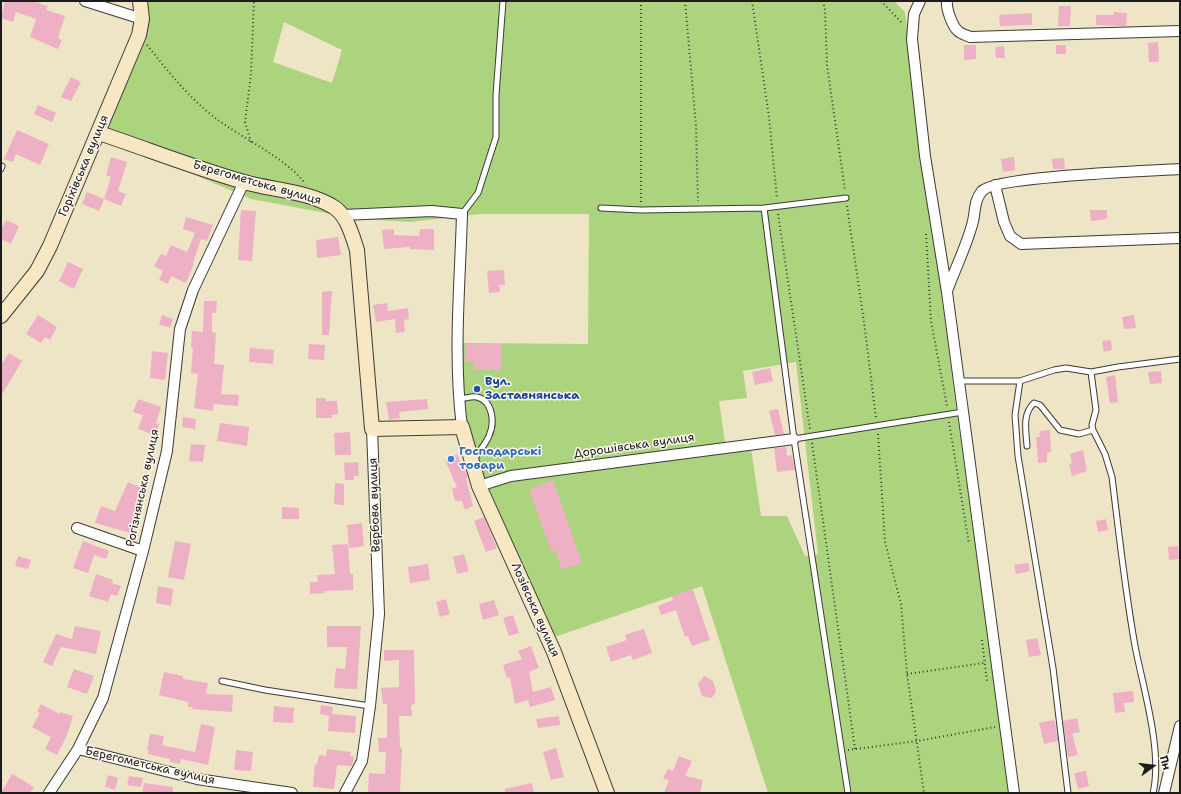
<!DOCTYPE html>
<meta charset="utf-8">
<style>
body{margin:0}
#map{position:relative;width:1181px;height:794px;overflow:hidden;background:#eee5c7;font-family:"Shantell Sans",sans-serif}
canvas{display:block}
.frame{position:absolute;inset:0;border:2px solid #1c1c1c;pointer-events:none}
.north{position:absolute;left:1133px;top:746px;width:40px;height:40px;-webkit-text-stroke:3px #fbf7ec;paint-order:stroke;rotate:75deg;font-size:11px;font-weight:700;line-height:16px;text-align:center;color:#1c1c1c}
.north::after{content:'';display:block;margin:auto;width:14px;height:18px;background:#1c1c1c;clip-path:polygon(50% 0,100% 100%,50% 72%,0 100%)}
</style>
<div id="map">
<canvas width="1181" height="794"></canvas>
<div class="frame"></div>
<div class="north">Пн</div>
</div>
<script>
const ctx = document.querySelector('canvas').getContext('2d');
ctx.lineJoin = 'round';
function fillPath(path, color) {
  ctx.fillStyle = color;
  ctx.fill(path, 'evenodd');
}
function stroke(path, color, width, dash) {
  ctx.strokeStyle = color;
  ctx.lineWidth = width;
  ctx.lineCap = dash ? 'butt' : 'round';
  ctx.setLineDash(dash || []);
  ctx.stroke(path);
}
function drawText(font, color, halo, rows, align = 'center') {
  ctx.font = font + ' "Shantell Sans",sans-serif';
  ctx.lineWidth = 3;
  ctx.setLineDash([]);
  ctx.textBaseline = 'middle';
  ctx.strokeStyle = halo;
  ctx.fillStyle = color;
  for (const [text, x, y, turn = 0] of rows) {
    ctx.save();
    ctx.translate(x, y);
    ctx.rotate((+turn || 0) * Math.PI / 180);
    ctx.textAlign = isNaN(turn) ? turn : align;
    if (halo) ctx.strokeText(text, 0, 0);
    ctx.fillText(text, 0, 0);
    ctx.restore();
  }
}
const green = new Path2D(`
 M137 1H894L905 12 957 414 1011 793H768L702 586 546 640 460 434 461 343 588 344 589 214H481L410 222 358 219 251 199 99 134 138 32ZM284 22 342 50 332 83 273 62ZM796 362 818 554 805 556 787 516H761L750 441 725 443 719 401 747 398 743 371Z`);
const building = new Path2D(`
 M5 1H33L48 6 46 10 65 16 58 38 62 40 58 49 30 37 36 19 16 12 13 22 1 18Z
 M1059 6H1071L1070 26H1058Z
 M1114 12 1127 13 1126 26 1096 25V15H1114Z
 M1032 13V25L1000 26 999 15Z
 M1158 42 1159 62H1149L1148 43Z
 M964 45H976V59L964 60Z
 M1056 45H1066V54H1056Z
 M1004 46 1005 58H996L995 47Z
 M71 77 81 82 71 101 61 97Z
 M38 105 56 113 52 122 34 114Z
 M17 130 49 144 40 165 16 154 13 162 4 159Z
 M111 157 127 162 118 191 126 194 121 206 104 199 111 177 106 175Z
 M1014 157 1015 170 1003 172 1001 159Z
 M1064 158 1065 169H1053L1052 159Z
 M87 192 104 199 99 211 82 204Z
 M241 210 256 211 252 261 238 260Z
 M1090 210H1107V219L1091 221Z
 M186 217 213 225 207 241 201 239 193 263 194 264 186 283 171 276 168 284 159 280 163 271 154 266 161 254 166 256 171 245 187 252 195 233 183 229Z
 M6 220 19 226 11 244 1 239V229Z
 M394 229V235L419 236 420 229H434V250L410 249V247L384 249 382 230Z
 M338 237 341 255 317 258 316 240Z
 M68 262 83 269 74 289 59 281Z
 M504 270 505 285H499L500 292 489 293 487 271Z
 M332 291 329 335H322V292Z
 M204 301H217L216 313H212V332L216 333 214 364 224 365 221 394 239 395 238 406 214 404 213 411 194 408 198 374 191 373 193 348H191L192 331 203 332Z
 M387 303 388 311 408 308 409 319 404 320 405 332 396 333 395 319 376 322 373 305Z
 M38 315 57 327 50 340 45 337 41 343 26 334Z
 M162 315 173 319 170 328 159 324Z
 M1134 315 1136 328 1124 329 1122 317Z
 M1111 340 1112 350 1104 352 1102 341Z
 M309 344 325 345 324 360 308 359Z
 M465 344H502L501 370H474V362L465 361Z
 M250 348 274 350 273 364 249 362Z
 M152 351 168 353 165 380 150 378Z
 M9 353 22 361 1 396V365Z
 M770 368 773 381 755 385 752 372Z
 M1161 371 1162 383 1150 384 1148 372Z
 M1115 375 1118 402 1110 403 1106 377Z
 M316 398H326V401H337L338 414 332 415V418H316Z
 M138 399 161 407 156 423 159 424 155 435 138 429 143 415 133 412Z
 M427 399 428 409 399 412 400 418 389 420 386 402Z
 M778 409 784 434 775 435 769 411Z
 M183 417 196 419 195 429 182 427Z
 M220 423 249 427 247 446 217 441Z
 M1050 430 1051 452 1047 453V462L1038 463 1036 437H1040L1039 431Z
 M350 432 351 455H335L334 433Z
 M191 444 205 445 203 462 189 461Z
 M786 447 787 456 792 455 795 470 777 472 774 448Z
 M1083 450 1087 471 1072 476 1069 464 1072 463 1070 454Z
 M457 454 468 477 466 478 473 506 465 510 462 501H455L452 489 457 487 445 460Z
 M358 462 359 476H354V480H345L344 463Z
 M553 480 582 563 562 570 555 550 551 551 529 489Z
 M128 482 146 490 134 516 138 517 134 534 95 523 101 506 115 511Z
 M335 483 344 484V505L334 504Z
 M282 507 299 508V519H282Z
 M484 517 497 548 486 552 474 521Z
 M1106 519 1108 530 1098 532 1096 521Z
 M362 523 364 546 349 548 347 525Z
 M83 541 109 551 106 559 94 555 88 573 73 568Z
 M175 541 191 544 184 580 168 577Z
 M348 544 350 574H353V590L324 591V593L310 594V582H318L317 575 335 574 332 545Z
 M1178 546 1179 559 1169 560 1168 547Z
 M464 554 469 571 457 574 453 557Z
 M18 556 31 560 28 569 15 566Z
 M1028 563 1030 571 1016 574 1014 565Z
 M428 564 430 580 410 583 408 567Z
 M96 574 113 580 112 583 121 586 117 596 111 594 108 602 89 596Z
 M158 586 173 589 171 606 156 603Z
 M693 589 710 640 692 646 688 636 685 637 676 610 661 615 658 606 673 600 672 596Z
 M446 599 450 614 440 617 436 602Z
 M494 600 499 615 483 620 479 604Z
 M513 615 519 633 509 636 503 618Z
 M75 626 101 631 96 654 61 647 52 666 43 662 56 634 72 639Z
 M327 626H361L357 689 334 688 336 668 345 669 347 647H327Z
 M644 629 652 653 633 660 631 655 611 662 606 647 627 640 625 635Z
 M1037 638 1041 655 1029 657 1026 640Z
 M531 646 539 668 529 672 533 692 551 687 555 700 530 707 528 700 515 704 510 677 507 678 503 665 522 659 518 651Z
 M384 650H414L415 704 411 705 412 716H399L400 747 402 748 400 793H368L369 773 385 774 386 752H379L378 738H387V704H383L381 688 399 687V660L384 661Z
 M74 669 94 676 87 694 67 687Z
 M164 672 183 676V679L208 683 206 694 233 695 232 712 192 709 193 707H188V702L159 695Z
 M704 676 713 681 716 691 712 698 702 696 698 684Z
 M1133 691 1134 702 1124 703 1125 712 1115 713 1113 693Z
 M41 704 60 714V712L73 716 67 735 57 755 45 749 51 737 32 727 40 713 37 712Z
 M321 705 333 707 332 714 356 716 355 733 328 731 329 716 320 714Z
 M274 706 294 708 293 723 273 722Z
 M559 716 560 725 538 728 536 719Z
 M1077 718 1080 732 1072 734 1078 755 1068 757 1063 721Z
 M1053 720 1055 722 1058 741 1044 744 1039 723Z
 M201 724 215 727 208 765 181 759 180 764 170 762V759L148 754 149 750H147L150 734 164 736 162 745 195 752Z
 M556 748 564 777 551 780 543 752Z
 M327 749 351 752 350 756 354 757 352 766 337 765 334 789 313 787 315 764 317 765 319 755 326 756Z
 M236 750 253 752 251 771 234 770Z
 M679 756 692 761 685 776 703 780 700 793H664L669 781 663 778 668 769 673 771Z
 M1086 771 1089 786 1078 789 1074 773Z
 M12 774 34 787 30 793H1Z
 M108 775 118 778 115 790 105 787Z
 M129 776 143 778 141 787 127 785Z
 M144 783 173 787V793H142Z
 M532 783 534 793H505V789Z`);
const path = new Path2D(`
 M641 1V202
 M685 1 696 126 698 201
 M752 1 769 117 777 199
 M823 1 825 10 827 65 845 190
 M881 1 902 23
 M147 45C168 71 188 97 214 117 241 138 283 156 304 182
 M251 142 245 122 251 74 254 1
 M847 206 864 322 876 418
 M778 214 810 429
 M926 234 931 321 947 406
 M949 422 969 544
 M878 434 885 542 901 604 907 674 924 793
 M812 443 855 749
 M982 640 987 681
 M907 674 984 663
 M848 750 917 741 995 727`);
const lane = new Path2D(`
 M1 169 2 166
 M601 208 641 210 764 208 846 198
 M764 208 794 439 848 793
 M462 214 478 193 496 137V95L503 1
 M1091 372 1096 410 1092 425 1093 430 1105 454 1112 477C1119 534 1125 590 1135 646 1143 688 1163 751 1153 793
 M959 381H1020L1054 370 1066 368 1091 372 1118 367 1180 359
 M1020 381 1015 415 1018 456 1053 668 1068 793
 M458 399C464 399 471 396 477 397 493 401 495 423 489 436 485 445 478 452 474 460
 M794 439 963 412
 M1027 446C1026 431 1022 414 1034 403L1040 405 1060 430 1079 434 1093 430
 M222 681 265 690 370 706`);
const street = new Path2D(`
 M85 1 142 19
 M920 1 914 14 912 39 925 156 947 292 1014 793
 M947 1C946 8 952 26 958 31 961 34 966 35 970 37L1180 31
 M995 185 1004 222 1010 236 1021 244 1180 238
 M343 215 432 211 462 214C460 285 453 357 462 427
 M947 291C955 269 966 247 972 225 976 213 973 202 982 191 995 176 1151 171 1180 169
 M479 486 511 476 794 439
 M77 528 143 551
 M78 749 197 779 292 793
 M49 793 78 749 103 698 143 551 167 451 180 329 193 290 244 182
 M345 793 362 761 370 706 379 614 372 429
 M1164 793 1180 726`);
const secondary = new Path2D(`
 M99 133C147 149 195 168 244 182 272 190 306 191 332 206 347 214 352 235 357 250L372 429 462 427 479 486 554 652 607 793
 M1 316 37 271 50 246 139 35 142 19 140 1`);
const markers = [
 [477,389,4,"#1a4fb4"],
 [451,459,4,"#3f7fe0"]
];
const streetNames = [
 ["Горіхівська вулиця",84,166,-67],
 ["Берегометська вулиця",257,183,16],
 ["Дорошівська вулиця",634,446,-8],
 ["Рогізнянська вулиця",143,488,-78],
 ["Вербова вулиця",375,505,-92],
 ["Лозівська вулиця",535,610,66],
 ["Берегометська вулиця",150,766,13]
];
const transitNames = [
 ["Вул.",485,382],
 ["Заставнянська",485,396]
];
const shopNames = [
 ["Господарські",459,452],
 ["товари",459,466]
];
fillPath(green, '#acd37e');
fillPath(building, '#edb0c5');
stroke(lane, '#3c3a36', 7);
stroke(street, '#3c3a36', 12);
stroke(secondary, '#3c3a36', 16);
stroke(path, '#3c3a36', 2, [1, 3]);
stroke(lane, '#fff', 5);
stroke(street, '#fff', 10);
stroke(secondary, '#f7e8c3', 14);
for (const [x, y, r, color] of markers) {
  const dot = new Path2D();
  dot.arc(x, y, r, 0, 2 * Math.PI);
  ctx.fillStyle = color;
  ctx.fill(dot);
  stroke(dot, '#fbf7ec', 1.5);
}
drawText('12px', '#1c1c1c', '#fbf7ec', streetNames);
drawText('bold 12px', '#164399', '#fbf7ec', transitNames, 'left');
drawText('bold 12px', '#366cbe', '#fbf7ec', shopNames, 'left');
</script>
